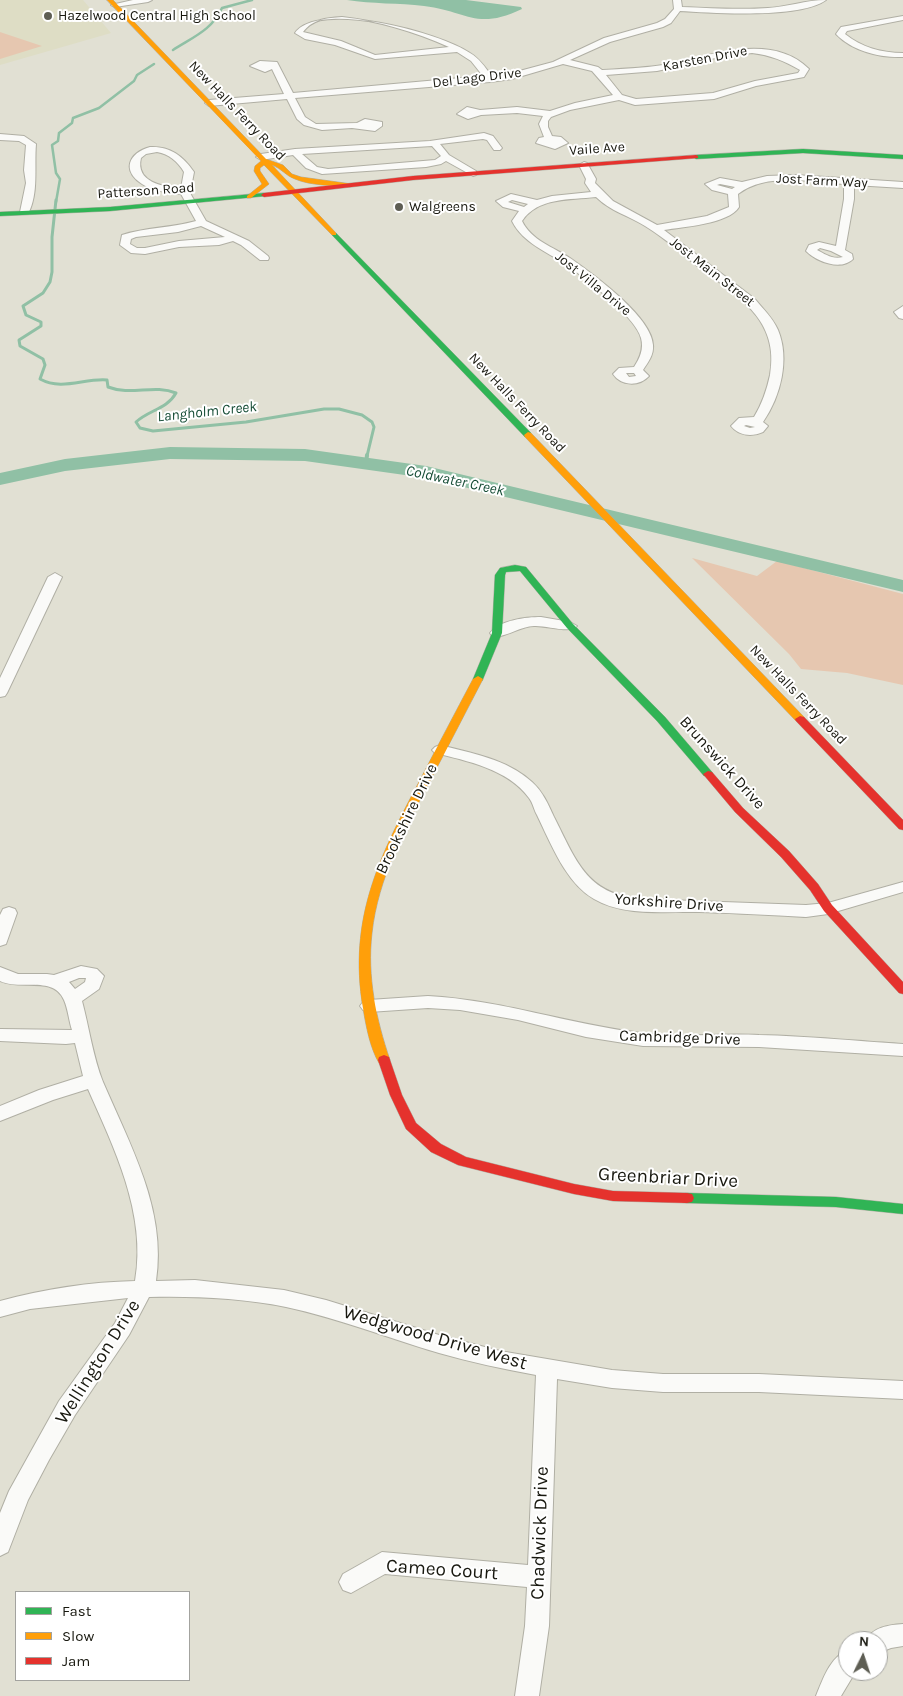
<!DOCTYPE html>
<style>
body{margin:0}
#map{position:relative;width:903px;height:1696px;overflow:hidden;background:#e1e0d3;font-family:Karla,sans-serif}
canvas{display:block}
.legend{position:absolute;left:15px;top:1591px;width:175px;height:90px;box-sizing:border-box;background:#fff;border:1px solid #a3a39f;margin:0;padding:6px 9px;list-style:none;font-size:15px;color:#18180f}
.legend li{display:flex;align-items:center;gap:10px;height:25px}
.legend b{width:25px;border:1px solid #a3a39f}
.north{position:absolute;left:838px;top:1631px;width:50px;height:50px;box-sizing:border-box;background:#fff;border:1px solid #a3a39f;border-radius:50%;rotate:4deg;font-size:14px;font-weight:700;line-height:20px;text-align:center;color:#18180f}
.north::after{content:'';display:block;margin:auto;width:18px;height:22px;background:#5e5e54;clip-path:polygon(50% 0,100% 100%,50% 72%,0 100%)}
</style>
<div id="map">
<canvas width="903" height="1696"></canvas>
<ul class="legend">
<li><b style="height:6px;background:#30b455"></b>Fast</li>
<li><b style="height:6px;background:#ff9f0a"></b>Slow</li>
<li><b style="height:6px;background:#e5322d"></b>Jam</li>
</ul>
<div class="north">N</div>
</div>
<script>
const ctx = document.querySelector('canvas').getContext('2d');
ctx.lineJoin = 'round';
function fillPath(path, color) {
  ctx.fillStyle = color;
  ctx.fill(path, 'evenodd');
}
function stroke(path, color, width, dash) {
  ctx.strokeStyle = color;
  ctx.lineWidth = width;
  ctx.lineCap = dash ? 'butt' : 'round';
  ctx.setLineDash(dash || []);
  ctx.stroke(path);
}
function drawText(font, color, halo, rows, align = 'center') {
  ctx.font = font + ' Karla,sans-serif';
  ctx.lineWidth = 4;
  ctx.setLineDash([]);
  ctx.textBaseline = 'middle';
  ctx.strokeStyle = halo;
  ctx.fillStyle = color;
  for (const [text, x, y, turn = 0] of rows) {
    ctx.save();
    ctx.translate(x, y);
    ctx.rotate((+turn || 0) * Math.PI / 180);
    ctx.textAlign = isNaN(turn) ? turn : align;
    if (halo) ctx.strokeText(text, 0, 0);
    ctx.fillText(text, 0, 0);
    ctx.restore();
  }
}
const built = new Path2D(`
 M0 0H83L111 33 0 65Z`);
const green = new Path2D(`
 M0 32 42 46 0 59Z
 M692 558 757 576 777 561 903 594V685L847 673 801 669 789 654Z`);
const water = new Path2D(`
 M347 0H466L521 7 522 9C476 31 467 11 424 6 399 3 372 4 347 0Z`);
const streamFar2 = new Path2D(`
 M173 50C193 37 212 30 222 8L252 0
 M56 202 60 179 56 173 52 145 58 141 59 133 72 123 73 118 99 108 134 81 137 75 154 64`);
const streamFar1 = new Path2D(`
 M56 200 52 237V272L50 282 43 293 23 306 26 315 41 322V326L19 340 20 346 43 359 45 365 40 379C62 391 84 378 107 380L108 387C131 396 154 384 176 393 167 409 149 410 136 422L140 428 153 431 246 422 324 409H339L362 415 372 422 374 427 367 456`);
const stream = new Path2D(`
 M366 464 367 455`);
const river = new Path2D(`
 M170 447 305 449 426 466 903 580V592L426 478 305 461 170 459 65 471 0 485V473L65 459Z`);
const street = new Path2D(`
 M133 0H152L148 2 115 7 111 5Z
 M673 0H681L682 7C710 8 739 10 768 8 787 7 806 0 826 0 800 19 713 13 680 11L671 23 663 27 610 42 570 60 598 67 602 70C622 69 643 68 663 65 708 57 770 31 809 69L804 77 756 86 714 99 635 105 619 100 570 110 551 117 548 121V127L552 136 561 137 568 143 555 149 536 143 539 138 544 137 539 124 543 116 517 113 481 115 468 119 457 114 467 107 480 110 517 107 550 111 575 103 613 95 592 71 563 64 512 79 490 82 295 98 305 117 316 124 357 123 365 119 382 122V126L375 131 352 128 322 130 304 125 297 119 287 99 209 106 205 103 209 100 284 94 272 69 265 72 250 66 260 61 277 62 293 93 483 76 471 61 457 52 375 59 335 45 305 39 295 33C318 0 439 32 470 53 479 58 485 67 491 75L512 73 553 62 604 38 657 23 665 19 674 9ZM342 17C380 21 415 32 449 47L375 55 341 41 303 32C313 19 327 18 342 17ZM752 53C771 55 784 61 800 70L798 73 755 81 713 93 636 99 622 95 606 75 657 71 720 57Z
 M903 16V20L847 31 845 34C861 47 882 53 903 53V57C880 58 852 51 836 34L841 27Z
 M484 133 493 136 502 148 500 150H494L487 140 483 139 440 144 449 155 476 171V175L473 176 446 161 441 164 426 167 322 174 306 168 293 155 261 160 256 157 261 154 295 149 430 141ZM432 146 441 156 435 160 328 169 317 167 302 154Z
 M0 134 24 136 36 144C34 167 39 193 28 214H22L20 212 26 183 24 170 26 145 19 141 0 140Z
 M150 147C170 146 183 156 194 172L190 193 206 221 249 241 268 256 269 258 268 260H260L241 245 233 241 219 245 179 247 145 254 131 253 120 245 122 235C146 227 172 228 196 221L181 194C168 193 153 191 142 184 121 170 129 153 150 147ZM157 152C169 154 178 162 184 172L181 188C163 187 135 182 141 158L146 154ZM201 226 225 237 179 241 145 248H137L130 244 131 239 136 237 178 232Z
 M584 162 587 163 596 179 595 183 613 201 657 225 707 216 729 207 728 194 712 190 705 184 720 178 742 182 767 176 795 175 903 182V188L854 185V199L845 250 852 254 853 259C841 271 817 262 806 251L809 245 819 242 836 246 844 199V184C811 182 766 172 738 194L739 207C729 224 682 227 664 230L755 299C763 309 773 318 778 330 790 359 781 396 763 422L768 426 763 432C752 437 739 436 731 426L739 418 754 417C762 404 767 389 770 375 780 320 738 296 700 268 682 254 665 238 645 226 629 216 610 211 596 197 570 200 538 197 522 221 531 240 553 247 570 258 593 274 652 317 653 345 654 355 648 362 643 370L649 376C639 387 621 386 613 374L619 368 634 367C640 358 644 349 641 338 636 317 584 277 565 264 546 251 523 243 512 221L519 211 503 207 496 201 511 194 537 200 552 196 591 192 585 183 586 179 579 165ZM720 184 735 187 732 189 717 185ZM512 200 528 204 524 207 508 202ZM820 248 831 251 843 257C833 260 825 254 817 250ZM626 373H634L636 376 629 377ZM746 425 755 427 750 428 744 426Z
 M903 306V319L899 318 894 312Z
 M55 573 62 577 7 693 5 696 0 697V678L48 577Z
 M541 617 570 622 577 626C571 634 545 625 534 626 520 626 504 639 492 636L490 633C500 620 526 617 541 617Z
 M440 745C471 753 507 759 532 782 543 792 548 804 554 817 576 860 586 894 640 899L806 905 828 903 903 882V892L828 914 806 917C770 915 735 913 699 912 667 911 624 917 594 899 566 883 551 844 537 815 534 810 533 803 529 798 508 769 467 761 435 753L432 750 435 747Z
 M9 907 15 909 17 913 6 944 0 946V915L3 909Z
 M81 966 97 969 104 976 99 989 82 1001C89 1027 93 1057 103 1082 130 1145 167 1210 156 1281L195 1280 284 1290 326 1300 439 1335 500 1351 612 1370 663 1374H759L903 1381V1399L759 1392H663L612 1388 557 1379 549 1626 539 1696H515L525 1626 527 1587 385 1574 351 1593 343 1590 339 1582 343 1574 382 1552 528 1565 536 1375C503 1369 471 1362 439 1353 388 1338 338 1318 286 1307 242 1298 194 1296 149 1297L129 1335 75 1415 49 1460 28 1500 8 1552 0 1556V1513L9 1491 59 1401 115 1323 128 1298 30 1309 0 1317V1301C44 1289 90 1282 135 1281 147 1214 114 1148 88 1089L53 1100 0 1121V1106L39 1090 83 1076 75 1043 66 1044 0 1041V1029L72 1030C69 1021 68 1009 64 1000 53 975 20 991 0 981V967L18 974H47L54 975ZM79 978H86L85 982 75 989 69 982Z
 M428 996C502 1000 568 1024 641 1033 679 1038 720 1033 759 1035 807 1036 855 1041 903 1044V1056L759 1047 643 1046 586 1037 518 1020 460 1010 428 1008 369 1012 363 1010 360 1006 363 1002 369 1000Z
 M903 1624V1646L891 1648 878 1653V1641H866C872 1627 889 1625 903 1624Z
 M848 1650V1671H856L841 1696H816C823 1679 830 1657 848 1650Z`);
const fast = new Path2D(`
 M803 149 903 155V159L803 153 696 159 693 157 696 155Z
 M264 193 267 195 266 196 110 211 0 216V212L110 207Z
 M332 233H336L531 433V437H525L332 235Z
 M515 565 526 567 573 624 665 717 712 772 713 774 712 776H704L657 721 567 628 520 571 506 572 505 575 502 633 483 679 482 681H474L473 679 492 633 495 575 500 568Z
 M687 1193 836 1197 903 1204V1214L836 1207 687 1203 682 1202 680 1198 682 1194Z`);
const slow = new Path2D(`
 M107 0H113L266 159 283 165 292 174 301 177 352 184 353 185 350 187C333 185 311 186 295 179 286 176 281 168 272 165L336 233V235H332L264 165 260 168V171L269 184 251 198H247V196L262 184 254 171 255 166 261 161Z
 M528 432 531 433 804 717 805 719 804 721H796L525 437 524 435Z
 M478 676 483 679C465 713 448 747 430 781 405 829 378 878 372 933 367 976 376 1019 390 1060L389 1063H379C370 1048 366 1026 363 1008 348 919 379 857 420 780 437 747 455 713 473 679Z`);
const jam = new Path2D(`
 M696 155 698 156V158L413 180 264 197 261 195 264 193 413 176Z
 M800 716 804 717 903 820V830L899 829 796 721 795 719Z
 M708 771 712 772 743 808 789 851 818 884 832 905 903 982V994L899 993 824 911 810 890 781 857 735 812 703 774Z
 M384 1055 389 1057 390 1060 402 1095 416 1123 441 1144 466 1157 574 1184 613 1191 687 1193 692 1194 694 1198 692 1202 687 1203 613 1201 574 1194 458 1165 431 1152 406 1129 390 1095 378 1060 379 1057Z`);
const markers = [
 [48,16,5,"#5e5e54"],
 [399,207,5,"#5e5e54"]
];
const farPoinames = [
 ["Hazelwood Central High School",58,16],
 ["Walgreens",409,207]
];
const farStreetnames = [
 ["Karsten Drive",705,59,-11],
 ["Del Lago Drive",477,78,-7],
 ["New Halls Ferry Road",237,111,46],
 ["Vaile Ave",597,149,-4],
 ["Jost Farm Way",822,181,3],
 ["Patterson Road",146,191,-4],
 ["Jost Main Street",712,272,38],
 ["Jost Villa Drive",593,284,39],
 ["New Halls Ferry Road",517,403,46],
 ["New Halls Ferry Road",798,695,46]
];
const farWaternames = [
 ["Langholm Creek",207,412,-6],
 ["Coldwater Creek",455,481,12]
];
const streetNames = [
 ["Brunswick Drive",722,763,48],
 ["Brookshire Drive",407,819,-64],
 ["Yorkshire Drive",669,903,4],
 ["Cambridge Drive",680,1038,2]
];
const nearStreetnames = [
 ["Greenbriar Drive",668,1178,3],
 ["Wedgwood Drive West",435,1338,16],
 ["Wellington Drive",98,1362,-58],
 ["Chadwick Drive",540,1533,-88],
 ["Cameo Court",442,1570,4]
];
fillPath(built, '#deddc5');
fillPath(green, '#e6c7b0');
fillPath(water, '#90c0a5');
stroke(streamFar2, '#90c0a5', 2.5);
stroke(streamFar1, '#90c0a5', 3);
stroke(stream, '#90c0a5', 4);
fillPath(river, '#90c0a5');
stroke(street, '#b0afa4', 2);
stroke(fast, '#b0afa4', 1);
stroke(slow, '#b0afa4', 1);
stroke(jam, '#b0afa4', 1);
fillPath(street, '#fafaf8');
fillPath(fast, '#30b455');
fillPath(slow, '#ff9f0a');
fillPath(jam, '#e5322d');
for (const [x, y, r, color] of markers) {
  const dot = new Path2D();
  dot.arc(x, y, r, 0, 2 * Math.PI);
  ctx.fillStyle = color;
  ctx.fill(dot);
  stroke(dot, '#fff', 2);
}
drawText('14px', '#18180f', '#fff', farPoinames, 'left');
drawText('14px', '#18180f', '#fff', farStreetnames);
drawText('italic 15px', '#154c35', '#fff', farWaternames);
drawText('16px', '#18180f', '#fff', streetNames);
drawText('19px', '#18180f', '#fff', nearStreetnames);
</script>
